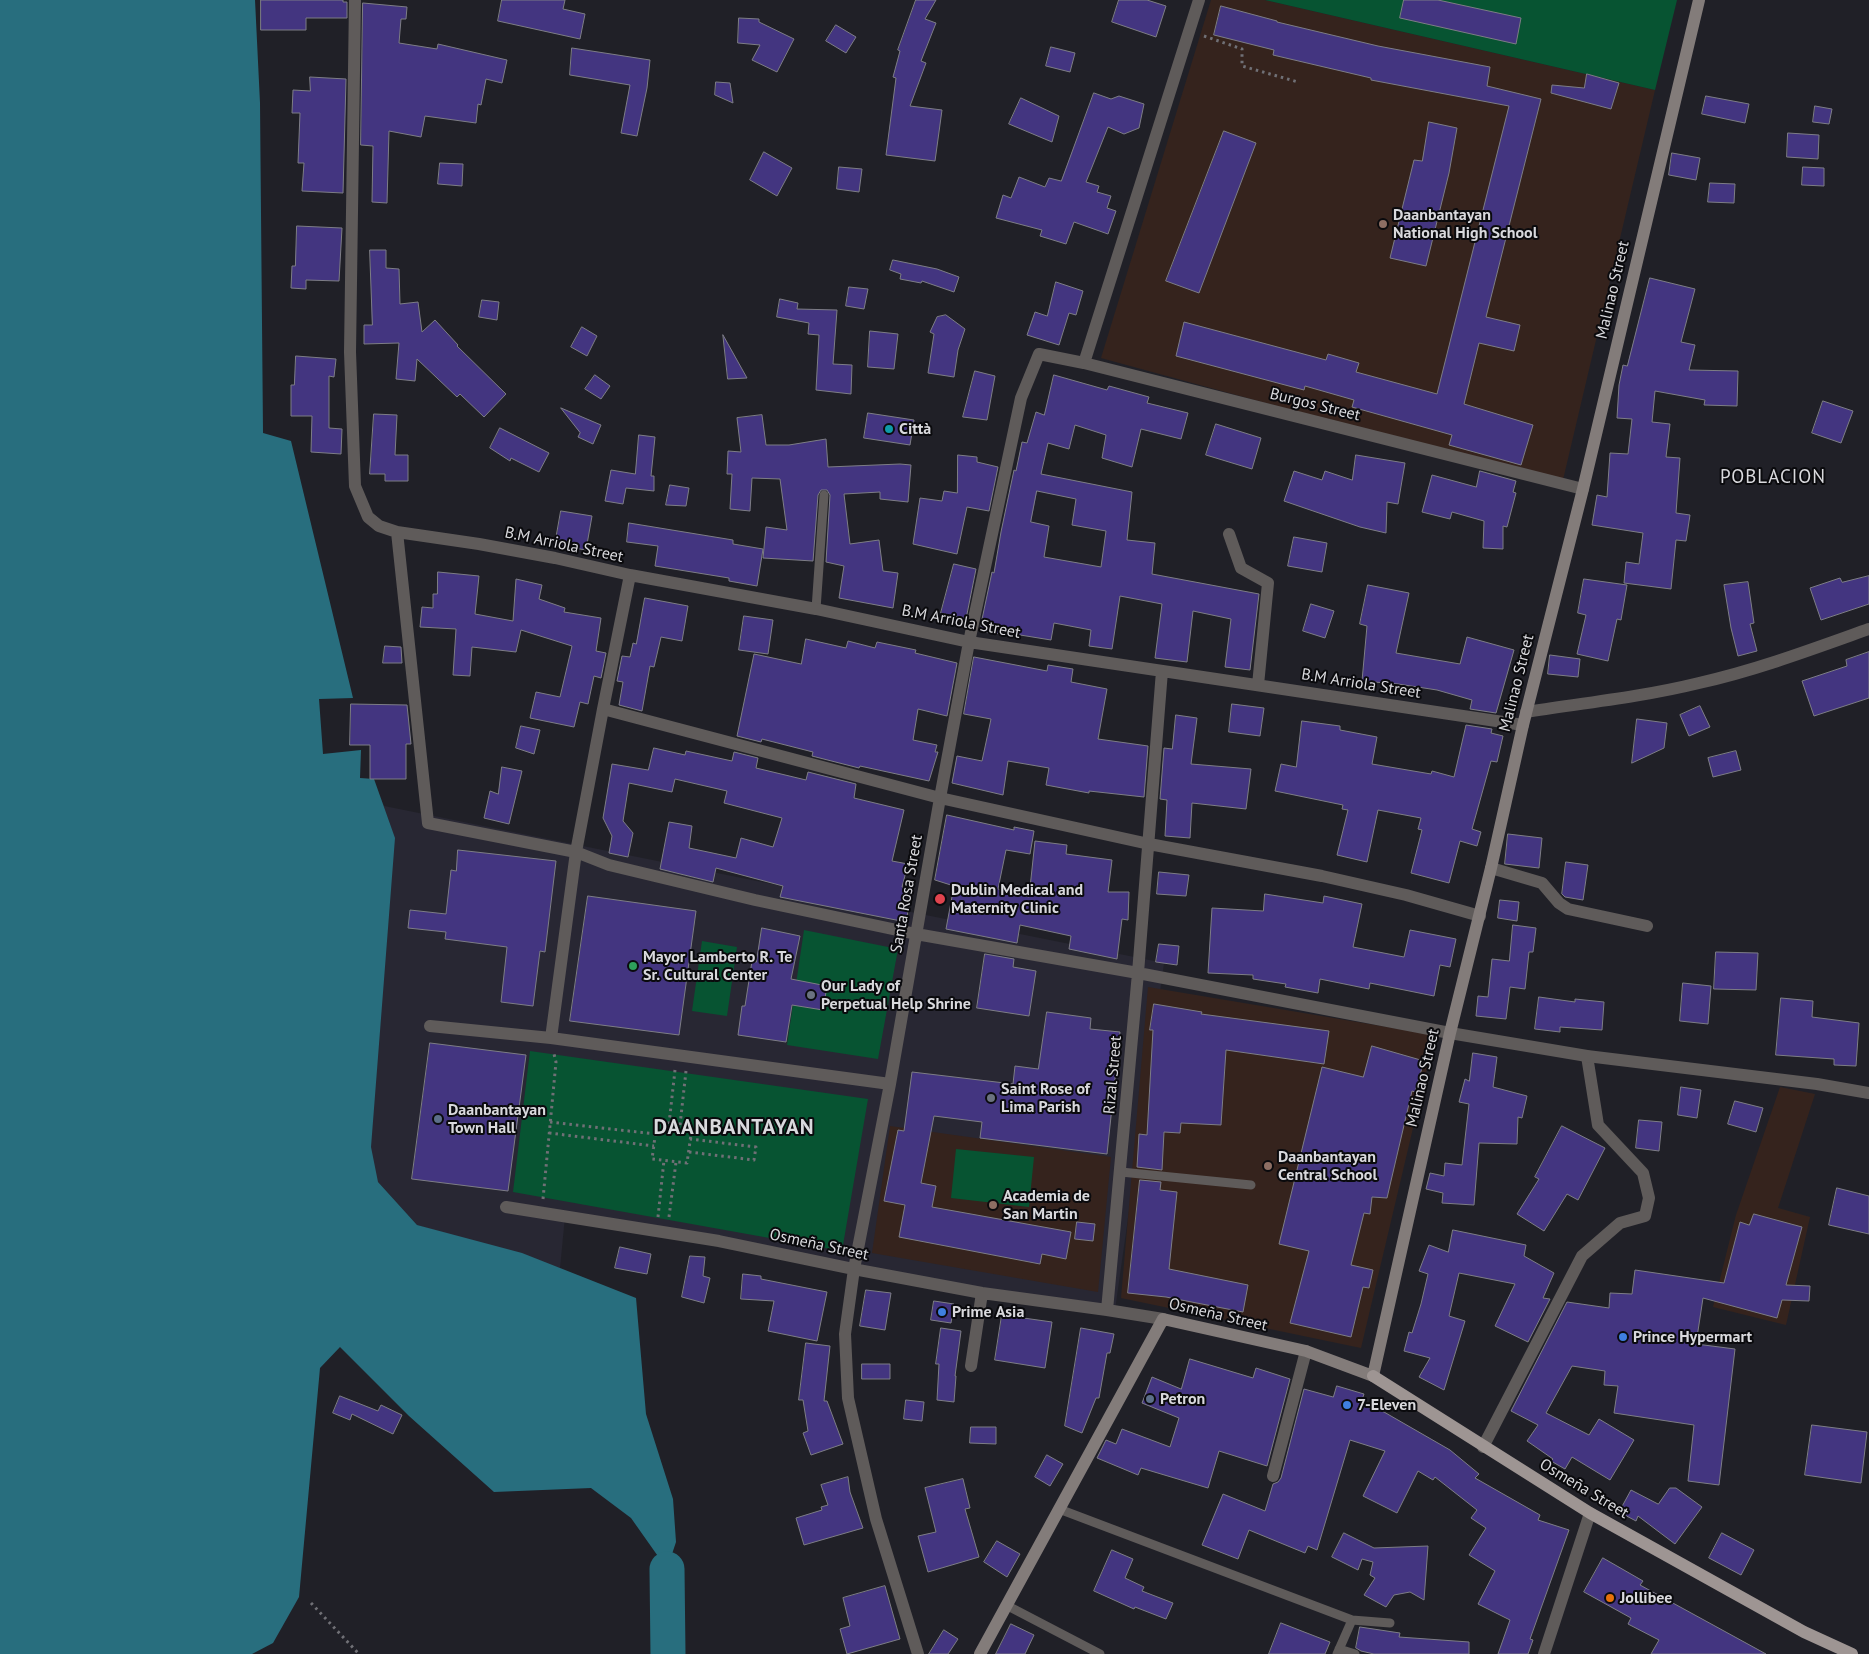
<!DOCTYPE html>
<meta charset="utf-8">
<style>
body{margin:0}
canvas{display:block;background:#202027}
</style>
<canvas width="1869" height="1654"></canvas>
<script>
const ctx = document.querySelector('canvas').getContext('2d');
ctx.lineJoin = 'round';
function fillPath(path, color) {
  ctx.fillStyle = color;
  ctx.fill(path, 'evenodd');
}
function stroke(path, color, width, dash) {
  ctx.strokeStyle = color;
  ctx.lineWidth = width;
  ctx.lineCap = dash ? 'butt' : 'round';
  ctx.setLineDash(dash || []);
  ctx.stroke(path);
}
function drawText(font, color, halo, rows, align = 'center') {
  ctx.font = font + ' "PT Sans",sans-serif';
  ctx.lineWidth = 4;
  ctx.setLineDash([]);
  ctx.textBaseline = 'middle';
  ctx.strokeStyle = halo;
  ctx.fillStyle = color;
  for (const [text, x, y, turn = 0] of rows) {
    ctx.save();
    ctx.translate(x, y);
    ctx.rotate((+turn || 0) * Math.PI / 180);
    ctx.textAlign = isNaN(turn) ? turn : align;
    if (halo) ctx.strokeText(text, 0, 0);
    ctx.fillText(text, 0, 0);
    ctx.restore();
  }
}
const built = new Path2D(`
 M381 799 384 806 1164 963 1114 1317 565 1216 560 1268 417 1225 378 1182 343 1107Z`);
const education = new Path2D(`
 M1211 0H1265L1655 90 1562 484 1101 358Z
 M1148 987 1435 1035 1361 1348 1121 1298Z
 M1780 1087 1815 1094 1778 1208 1810 1217 1786 1325 1713 1307 1736 1215Z
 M890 1126 1111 1157 1098 1292 872 1253Z`);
const green = new Path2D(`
 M1265 0H1677L1655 90Z
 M804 930 898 949 878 1059 787 1045Z
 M702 941 737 947 727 1016 692 1011Z
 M530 1051 868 1099 842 1251 513 1192Z
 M956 1149 1034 1157 1029 1207 951 1198Z`);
const water = new Path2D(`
 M0 0H255L260 103 263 433 291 441 353 698 319 699 323 754 361 750 360 778 374 779 395 838 371 1147 378 1182 417 1225 522 1253 636 1298 646 1414 673 1499 676 1542 667 1569 631 1518 591 1488 494 1492 409 1416 340 1347 320 1368 299 1597 273 1643 252 1654H0Z`);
const river = new Path2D(`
 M667 1569 668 1654`);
const building = new Path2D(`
 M261 0H343V2H347V18H306V30H261Z
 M502 0H565L563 9 585 14 580 39 498 21Z
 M916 0H936L925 19 936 23 921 61 926 63 910 106 942 110 935 161 886 155 896 78 893 77 900 51 898 50Z
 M1119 0H1147L1166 6 1156 37 1112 22Z
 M1404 0H1438L1521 18 1516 44 1400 18Z
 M363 3 407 7 406 19H401L399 43 437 49 438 44 507 60 502 83 486 79 481 105 478 104 476 123 425 116 421 137 389 131 387 203 372 202 373 146 361 145Z
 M1221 6 1277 21V22L1378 46 1490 67 1487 86 1541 99 1486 317 1520 325 1514 351 1479 343 1464 404 1533 425 1521 465 1449 445 1452 435 1352 407 1354 400 1305 386 1304 390 1176 356 1184 322 1326 360 1328 354 1359 363 1356 372 1437 394 1509 106 1371 80V78L1273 55 1274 50 1214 35Z
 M739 18 759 19V22L794 39 777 72 752 60 760 45 738 43Z
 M836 25 856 37 846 53 826 41Z
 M1051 47 1075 53 1070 72 1046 66Z
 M572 48 650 60 647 88 637 136 621 133 630 85 570 75Z
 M1587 74 1619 83 1611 109 1551 93 1552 85 1584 88Z
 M310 77 346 79 343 193 302 191 304 163H298L300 113H292L293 90 310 91Z
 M716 82 730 83 733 103 715 95Z
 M1094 93 1111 99 1119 96 1144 104 1139 128 1124 134 1108 127 1086 182 1099 186 1097 192 1111 196 1107 208 1116 211 1108 234 1074 222 1066 244 1040 236 1042 230 996 218 1003 195 1011 198 1019 177 1045 187 1049 178 1061 181Z
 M1706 96 1749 104 1745 123 1702 114Z
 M1021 98 1059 116 1052 142 1009 124Z
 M1815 106 1832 109 1829 124 1813 122Z
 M1429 122 1457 128 1449 173 1426 266 1390 258 1414 160 1422 161Z
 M1224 131 1256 143 1199 293 1166 281Z
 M1788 133 1819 135 1818 159 1787 157Z
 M764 152 792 168 777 196 750 180Z
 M1672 153 1700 158 1696 180 1669 175Z
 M440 163 463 164 462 186 438 184Z
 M839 167 862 169 859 192 837 189Z
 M1803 167 1824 168V186L1802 185Z
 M1710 183 1735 184 1734 203 1708 202Z
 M297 226 342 228 339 281 306 280V289L291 288 292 266H295Z
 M370 250H386V268L399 269 400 304 418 302 422 332 435 320 458 345 457 346 506 394 484 417 460 394 457 397 417 359 415 381 396 379 399 343 364 344V325H372Z
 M893 260 937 269 959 277 954 292 922 281 921 283 900 279 901 274 890 270Z
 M1650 278 1695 289 1681 342 1695 345 1689 370 1738 371 1737 406 1704 405 1705 400 1655 391 1652 422 1670 424 1666 457 1680 458 1676 513 1690 515 1686 541 1676 540 1671 589 1624 583 1626 562 1639 564 1643 533 1592 525 1597 495 1607 497 1610 453 1628 454 1632 419 1617 418 1619 385 1623 365 1627 366Z
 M1056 282 1083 291 1076 315 1069 313 1059 345 1027 335 1035 312 1047 316Z
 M849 287 868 289 864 309 846 306Z
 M780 299 798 303 797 309 837 310 833 364 852 365 851 394 816 390 819 335 808 334 809 323 777 317Z
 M482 300 499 302 497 320 479 317Z
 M946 315 965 329 958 350 954 377 928 373 934 334 930 332 937 317Z
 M582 327 597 336 587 356 571 347Z
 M870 331 898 334 894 369 868 367Z
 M723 335 747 378 728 379Z
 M296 356 336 359 334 377 329 376V428L342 429 341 454 311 452 312 416H291V385H294Z
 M975 371 995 376 987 420 963 417Z
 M595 375 610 386 601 399 585 389Z
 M1054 375 1107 390 1109 386 1149 397 1147 403 1188 413 1181 439 1141 429 1132 467 1102 458 1106 435 1075 425 1069 449 1048 443 1041 474 1132 492 1127 540 1155 543 1152 574 1259 594 1250 670 1225 667 1231 619 1193 611 1187 662 1155 658 1162 604 1120 596 1112 649 1089 646 1091 630 1054 623 1051 640 1014 634 1013 635 981 632V624L992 572 994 573 1001 532 1014 470 1016 471 1022 442 1027 443 1036 412 1044 415ZM1037 491 1076 499 1072 525 1106 531 1101 567 1044 557 1049 526 1031 522Z
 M1823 401 1853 411 1841 443 1812 433Z
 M561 408 601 425 593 444 578 437 580 433Z
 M868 413 914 420 910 445 864 438Z
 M374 414 397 415 395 455H408V481H385V474H370Z
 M762 415 766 445H789L826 439 828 467 900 464 911 465 908 502 880 499V492L844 494 850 544 879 540 883 571 898 573 893 608 839 598 844 566 826 562 830 495 827 490H821L818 495 813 561 763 558 766 527 787 530 780 479 752 478 750 511 730 509 732 474H727L728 451 741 452 737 418Z
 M1216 424 1261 438 1252 469 1206 455Z
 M500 428 549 453 539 472 511 458 510 461 490 448Z
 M639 435 655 437 651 476H654V491L626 488 623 504 605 501 611 470 635 474Z
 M958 455 977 457V462L998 467 989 511 967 507 957 554 913 544 920 498 942 501 944 491 957 493Z
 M1356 455 1405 463 1398 504 1387 502 1386 533 1360 527 1284 501 1294 471 1322 480 1325 471 1352 480Z
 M1480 471 1516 481 1513 492 1516 493 1507 527 1503 526V549L1483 548 1484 521 1452 512 1450 519 1422 512 1432 475 1476 487Z
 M670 485 689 488 686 506 666 505Z
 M561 511 592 516 586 550 555 545Z
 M629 523 733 540V544L763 549 757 586 729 581V578L655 566 658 546 627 542Z
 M1294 537 1327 543 1322 572 1288 566Z
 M954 564 976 569 966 619 941 613Z
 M438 572 479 576 475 614 513 621 516 579 542 585 539 599 565 608 564 612 601 618 596 651 606 653 601 678 594 676 588 704 580 702 574 727 530 718 536 692 560 697 572 646 521 630 516 652 472 647 470 676 453 675 456 629 420 627 422 607 433 608V594H437Z
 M1869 576V604L1821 620 1810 588 1840 578 1842 582Z
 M1584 579 1627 585 1621 620 1617 619 1608 661 1577 654 1586 615 1578 613Z
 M1748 582 1754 623 1750 624 1757 651 1738 656 1731 628 1724 585Z
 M1368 585 1409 593 1396 653 1460 664 1467 637 1514 650 1496 713 1470 709 1472 700 1437 690 1398 684 1362 681 1367 626 1360 624Z
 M645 598 688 606 682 641 661 637 654 667 650 666 642 711 619 705 623 682 617 681 622 656 630 657 633 643 636 644Z
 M1311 604 1334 611 1325 638 1303 631Z
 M744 616 773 620 768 654 739 650Z
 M806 639 846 648 848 641 875 648 877 642 916 650 915 653 957 663 947 716 918 709 913 740 937 745 935 752H938L929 781 860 766 859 768 812 756 813 752 762 739 761 742 737 736 754 654 801 664Z
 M385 646 401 647 402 663H383Z
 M1869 652V698L1814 716 1802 681 1847 666 1846 660Z
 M1550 655 1580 659 1578 677 1548 674Z
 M974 657 1047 671 1048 665 1073 669 1071 682 1107 689 1098 739 1148 746 1144 797 1089 791V793L1046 785 1049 768 1008 761 1003 795 952 783 957 756 982 761 991 719 964 714Z
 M351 704 407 705 411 744H406V779H370V745H350Z
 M1232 704 1264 708 1260 736 1229 732Z
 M1700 706 1710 727 1689 736 1680 715Z
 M1176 715 1197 718 1191 764 1251 769 1246 809 1192 803 1190 838 1165 836 1167 800 1160 799 1164 748 1172 749Z
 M1637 719 1667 723 1664 748 1632 763Z
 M1302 721 1340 726V730L1377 737 1372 764 1431 774 1432 771 1454 777 1466 725 1492 729 1491 733 1503 736 1497 762 1491 761 1472 829 1481 832 1477 846 1460 841 1449 883 1411 873 1422 830 1418 829 1421 818 1378 810 1367 862 1337 855 1348 810 1342 809 1343 805 1275 791 1281 764 1296 767Z
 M521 726 540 730 534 754 516 748Z
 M654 748 685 755 686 751 732 761 734 752 758 758 756 768 806 780 808 772 856 784 854 798 904 810 892 861 908 864 902 887 912 889 906 922 780 897 783 886 716 868 713 882 660 869 669 822 692 826 689 848 736 858 741 838 773 847 782 818 724 803 727 791 675 779 672 792 629 783 623 821 633 833 628 857 609 853 612 836 603 818 612 764 648 770Z
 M1736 751 1741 770 1713 777 1708 758Z
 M502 767 522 771 509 824 484 818 490 791 498 794Z
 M947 815 1014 830V827L1034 831 1030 854 1006 850 998 889 1029 897 1035 841 1067 845 1066 854 1112 860 1108 892H1129L1128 920 1122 919 1117 959 1069 949 1071 936 1020 925 1017 943 946 929 954 886 935 880Z
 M1508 834 1542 838 1539 868 1505 864Z
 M458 850 556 861 545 952 540 951 533 1006 501 1002 507 947 445 939 446 932 408 928 410 910 446 914 451 870 456 871Z
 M1566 862 1588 865 1583 900 1565 897 1562 894Z
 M1159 872 1189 875 1186 896 1157 894Z
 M1265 894 1323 903 1324 896 1362 904 1353 947 1404 957 1410 930 1456 939 1450 967 1440 965 1434 996 1370 983 1369 989 1320 979 1318 993 1285 987 1286 984 1253 979V975L1208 973 1212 908 1263 911Z
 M588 896 696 911 679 1035 570 1021Z
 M1500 900 1519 902 1517 921 1498 918Z
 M1513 925 1536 928 1533 952H1529L1525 989 1510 987 1506 1019 1476 1016 1478 996 1488 997 1492 959 1509 961Z
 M762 928 800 936 791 979 827 986 823 1010 792 1005 786 1042 738 1035 742 1006H745L752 961 756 962Z
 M1159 944 1179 946 1177 965 1156 962Z
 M1716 952 1758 953 1756 990 1714 989Z
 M985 954 1014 959 1013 967 1036 971 1029 1016 977 1008Z
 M1683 983 1711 986 1708 1024 1680 1021Z
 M1539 997 1575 1002V999L1604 1002 1602 1030 1560 1027V1032L1535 1029Z
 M1781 998 1813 1001 1812 1017 1859 1023 1856 1066 1834 1065V1059L1776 1055Z
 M1154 1004 1202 1012 1201 1014 1329 1031 1324 1064 1226 1050 1221 1125 1181 1123 1180 1133 1164 1132 1162 1170 1137 1167 1139 1134 1147 1135 1153 1030H1150Z
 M1047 1012 1091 1018 1090 1029 1120 1032 1107 1154 980 1138 982 1122 934 1116 921 1183 936 1186 932 1207 1071 1232 1066 1259 1042 1254 1040 1264 899 1237 905 1205 884 1201 898 1130 904 1131 912 1072 1013 1084 1015 1066 1038 1069Z
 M430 1043 526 1055 508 1191 412 1179Z
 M1372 1046 1424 1061 1415 1092 1412 1091 1387 1198 1372 1197 1370 1214 1364 1213 1351 1265 1373 1270 1369 1288 1363 1287 1351 1337 1290 1323 1309 1251 1279 1244 1322 1067 1363 1077Z
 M1473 1053 1497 1057 1493 1087 1527 1096 1522 1118 1518 1117 1517 1144 1479 1143 1474 1205 1442 1203 1443 1193 1426 1189 1430 1173 1444 1176 1445 1163 1462 1165 1469 1104 1459 1102 1465 1079 1469 1081Z
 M1681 1087 1701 1090 1697 1118 1678 1115Z
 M1735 1101 1763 1108 1756 1132 1728 1124Z
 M1639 1120 1662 1122 1659 1151 1636 1148Z
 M1562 1126 1605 1148 1578 1200 1567 1194 1544 1231 1517 1214 1539 1179 1535 1177Z
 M1140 1180 1161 1182 1160 1190 1177 1192 1169 1269 1248 1285 1243 1312 1166 1297 1128 1293Z
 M1837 1188 1869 1196V1234L1829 1225Z
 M1754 1214 1802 1227 1786 1285 1810 1286 1809 1301 1782 1300 1777 1318 1703 1298 1696 1344 1735 1349 1719 1485 1688 1481 1694 1425 1614 1413 1618 1386 1604 1385 1605 1371 1572 1366 1546 1413 1589 1435 1599 1419 1634 1440 1610 1480 1572 1457 1565 1469 1551 1461 1553 1459 1527 1441 1538 1425 1511 1411 1567 1302 1609 1308 1610 1293 1632 1294 1635 1270 1724 1283 1740 1222 1749 1225Z
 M1077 1222 1095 1224 1093 1241 1075 1239Z
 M1453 1230 1526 1245 1524 1256 1554 1273 1543 1298 1550 1299 1528 1342 1495 1326 1515 1284 1459 1273 1449 1316 1465 1321 1444 1390 1419 1377 1430 1358 1404 1351 1409 1332 1412 1333 1421 1304 1428 1274 1419 1271 1429 1245 1448 1252Z
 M620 1247 651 1254 647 1274 615 1268Z
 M690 1256 705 1257 703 1276 710 1278 704 1303 682 1297Z
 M743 1274 761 1276V1279L827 1292 817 1341 768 1331 774 1301 741 1299Z
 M866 1290 891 1293 885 1330 860 1326Z
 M934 1301 954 1304 951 1323 931 1320Z
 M1002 1315 1052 1322 1045 1368 995 1360Z
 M941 1328 961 1331 955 1376H956L954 1402 937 1400 939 1364H936Z
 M1081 1328 1114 1334 1110 1353H1107L1099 1398H1096L1082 1433 1065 1426Z
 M806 1343 830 1346 824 1401H827L843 1444 811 1455 803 1433 808 1431 803 1400H799Z
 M1190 1359 1253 1378 1256 1368 1290 1379 1267 1466 1219 1451 1208 1488 1141 1468 1138 1475 1097 1458 1106 1440 1116 1444 1122 1429 1170 1447 1179 1418 1142 1403 1152 1377 1181 1389Z
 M862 1364H890V1379H862Z
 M1337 1386 1364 1394 1360 1405 1384 1412 1450 1450 1479 1474 1475 1478 1540 1515 1538 1520 1569 1530 1530 1639 1533 1640 1528 1654H1498L1510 1620 1478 1604 1495 1571 1469 1555 1486 1528 1471 1518 1477 1510 1435 1477 1433 1480 1418 1471 1397 1513 1363 1496 1385 1451 1350 1440 1317 1550 1308 1546 1305 1553 1249 1530 1238 1559 1202 1545 1223 1494 1265 1511 1273 1484 1278 1482 1281 1478 1304 1389 1333 1397Z
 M340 1396 378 1411 381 1405 402 1415 393 1434 352 1414 350 1420 333 1413Z
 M906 1400 924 1402 922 1421 904 1419Z
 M1812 1425 1867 1432 1861 1483 1805 1475Z
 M971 1427H996V1444L970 1443Z
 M1047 1455 1063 1464 1050 1486 1035 1477Z
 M848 1477 850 1492 863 1528 804 1545 796 1518 822 1510 821 1507 828 1505 821 1485Z
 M963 1479 970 1508 965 1509 979 1557 928 1572 918 1536 936 1532 925 1488Z
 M1670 1488H1676L1702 1507 1675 1544 1638 1516 1636 1521 1619 1512 1631 1490 1658 1504Z
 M1344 1533 1374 1548 1428 1546 1424 1600 1410 1592 1394 1595 1386 1607 1364 1595 1375 1578 1370 1575 1373 1562 1362 1559 1358 1570 1332 1557Z
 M1722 1533 1754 1550 1741 1575 1709 1558Z
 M997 1541 1020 1554 1007 1577 984 1562Z
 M1112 1550 1133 1559 1125 1578 1144 1587 1142 1591 1173 1603 1166 1619 1135 1607 1134 1609 1094 1591Z
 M1603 1558 1643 1581 1640 1585 1766 1654H1651L1659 1640 1628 1624 1631 1618 1584 1592Z
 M885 1586 900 1639 847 1654 840 1629 850 1626 843 1598Z
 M1281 1623 1330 1642 1325 1654H1269Z
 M1011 1624 1034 1635 1025 1654H996Z
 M1360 1627 1400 1633 1399 1637 1469 1642V1654H1374L1361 1651 1356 1648Z
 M944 1630 958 1639 948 1654H929Z`);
const path = new Path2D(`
 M1204 36 1242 49V66L1298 82
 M550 1122 655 1134
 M657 1122 692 1127 687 1163 652 1159Z
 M669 1124 675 1070
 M680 1125 686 1071
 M549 1133 654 1146
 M689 1152 754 1160 756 1147 690 1139
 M543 1199 556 1062 554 1054
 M658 1217 664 1160
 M669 1217 676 1162
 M311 1603 359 1654`);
const service = new Path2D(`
 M816 609 824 495
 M1121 1172 1251 1185
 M1059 1509 1352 1620 1390 1623
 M1006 1605 1100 1654
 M1339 1649 1355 1654
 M1337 1654 1352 1620`);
const minor = new Path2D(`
 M355 0 350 352 355 486 368 517 379 526 397 532 479 544 555 558 630 575 816 609 969 642 1523 725
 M1084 363 1199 0
 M397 532 428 823 576 852 609 865 755 900 916 934 1138 973 1450 1033
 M1229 534 1241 568 1268 583 1258 685
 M603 709 940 798 1149 844 1322 876 1406 895 1480 916
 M1526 712C1584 703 1642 697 1699 683 1757 670 1813 649 1869 629
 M1491 868 1542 883 1559 903 1568 909 1647 926
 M430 1026 551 1038 890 1084
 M551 1038 576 852 603 709 630 575
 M506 1207 719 1241 854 1269 982 1293 1107 1310 1163 1319
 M1107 1310 1138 973 1162 671
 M971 1366 982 1293
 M1483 1447 1582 1256 1620 1223 1645 1216 1649 1198 1643 1173 1598 1125 1587 1056
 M1273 1476 1306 1351
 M918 1654 876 1519 848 1398 845 1334 854 1269 890 1084 940 798 969 642 1021 398 1039 354 1084 363 1583 489
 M1544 1654 1590 1513`);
const tertiary = new Path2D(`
 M1450 1033 1587 1056 1817 1084 1869 1093`);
const secondary = new Path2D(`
 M980 1654 1163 1319 1306 1351 1373 1376 1450 1033 1491 868 1523 725 1583 489 1699 0`);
const primary = new Path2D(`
 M1373 1376 1590 1513 1804 1632 1852 1654`);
const markers = [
 [1383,224,5,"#8d6e63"],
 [889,429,5,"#0f9aa8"],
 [940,899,6,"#e0444e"],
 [633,966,5,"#2e9e5b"],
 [811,995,5,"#6b7280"],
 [991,1098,5,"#6b7280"],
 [438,1119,5,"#5c6f8a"],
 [1268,1166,5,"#8d6e63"],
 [993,1205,5,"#8d6e63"],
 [942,1312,5,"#3f7fe0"],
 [1623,1337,5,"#3f7fe0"],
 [1150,1399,5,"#5c6f8a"],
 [1347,1405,5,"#3f7fe0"],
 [1610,1598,5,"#e8710a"]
];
const poiNames = [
 ["Daanbantayan",1393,215],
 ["National High School",1393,233],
 ["Città",899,429],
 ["Dublin Medical and",951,890],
 ["Maternity Clinic",951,908],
 ["Mayor Lamberto R. Te",643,957],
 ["Sr. Cultural Center",643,975],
 ["Our Lady of",821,986],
 ["Perpetual Help Shrine",821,1004],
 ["Saint Rose of",1001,1089],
 ["Lima Parish",1001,1107],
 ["Daanbantayan",448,1110],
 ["Town Hall",448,1128],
 ["Daanbantayan",1278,1157],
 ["Central School",1278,1175],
 ["Academia de",1003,1196],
 ["San Martin",1003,1214],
 ["Prime Asia",952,1312],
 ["Prince Hypermart",1633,1337],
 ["Petron",1160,1399],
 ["7-Eleven",1357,1405],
 ["Jollibee",1620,1598]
];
const streetNames = [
 ["Malinao Street",1613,290,-77],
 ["Burgos Street",1315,405,14],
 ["B.M Arriola Street",564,545,12],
 ["B.M Arriola Street",961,622,11],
 ["Malinao Street",1517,683,-76],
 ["B.M Arriola Street",1361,684,9],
 ["Santa Rosa Street",907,894,-80],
 ["Rizal Street",1113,1075,-85],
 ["Malinao Street",1423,1078,-77],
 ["Osmeña Street",819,1245,12],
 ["Osmeña Street",1218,1315,13],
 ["Osmeña Street",1584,1489,31]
];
const quarterNames = [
 ["POBLACION",1773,478]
];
const districtNames = [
 ["DAANBANTAYAN",734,1128]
];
fillPath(built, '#282733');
fillPath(education, '#35231d');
fillPath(green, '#075432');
fillPath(water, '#286e7e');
stroke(river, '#286e7e', 35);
fillPath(building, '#433580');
stroke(building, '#7d7d85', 1);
stroke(path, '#707076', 3, [2.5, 4]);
stroke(service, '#5f5b5a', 9);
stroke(minor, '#5f5b5a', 12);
stroke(tertiary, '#5f5b5a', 12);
stroke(secondary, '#837c7a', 12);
stroke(primary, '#9e9593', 12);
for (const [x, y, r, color] of markers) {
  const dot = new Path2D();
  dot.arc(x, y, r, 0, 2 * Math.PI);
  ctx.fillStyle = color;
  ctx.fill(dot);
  stroke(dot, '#0a0a0d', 2);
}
drawText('bold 16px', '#d9d9dd', '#0a0a0d', poiNames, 'left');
drawText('16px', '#d9d9dd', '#0a0a0d', streetNames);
ctx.letterSpacing = '1px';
drawText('19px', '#d9d9dd', '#0a0a0d', quarterNames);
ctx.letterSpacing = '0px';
ctx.letterSpacing = '1px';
drawText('bold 21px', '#d9d9dd', '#0a0a0d', districtNames);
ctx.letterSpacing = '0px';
</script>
